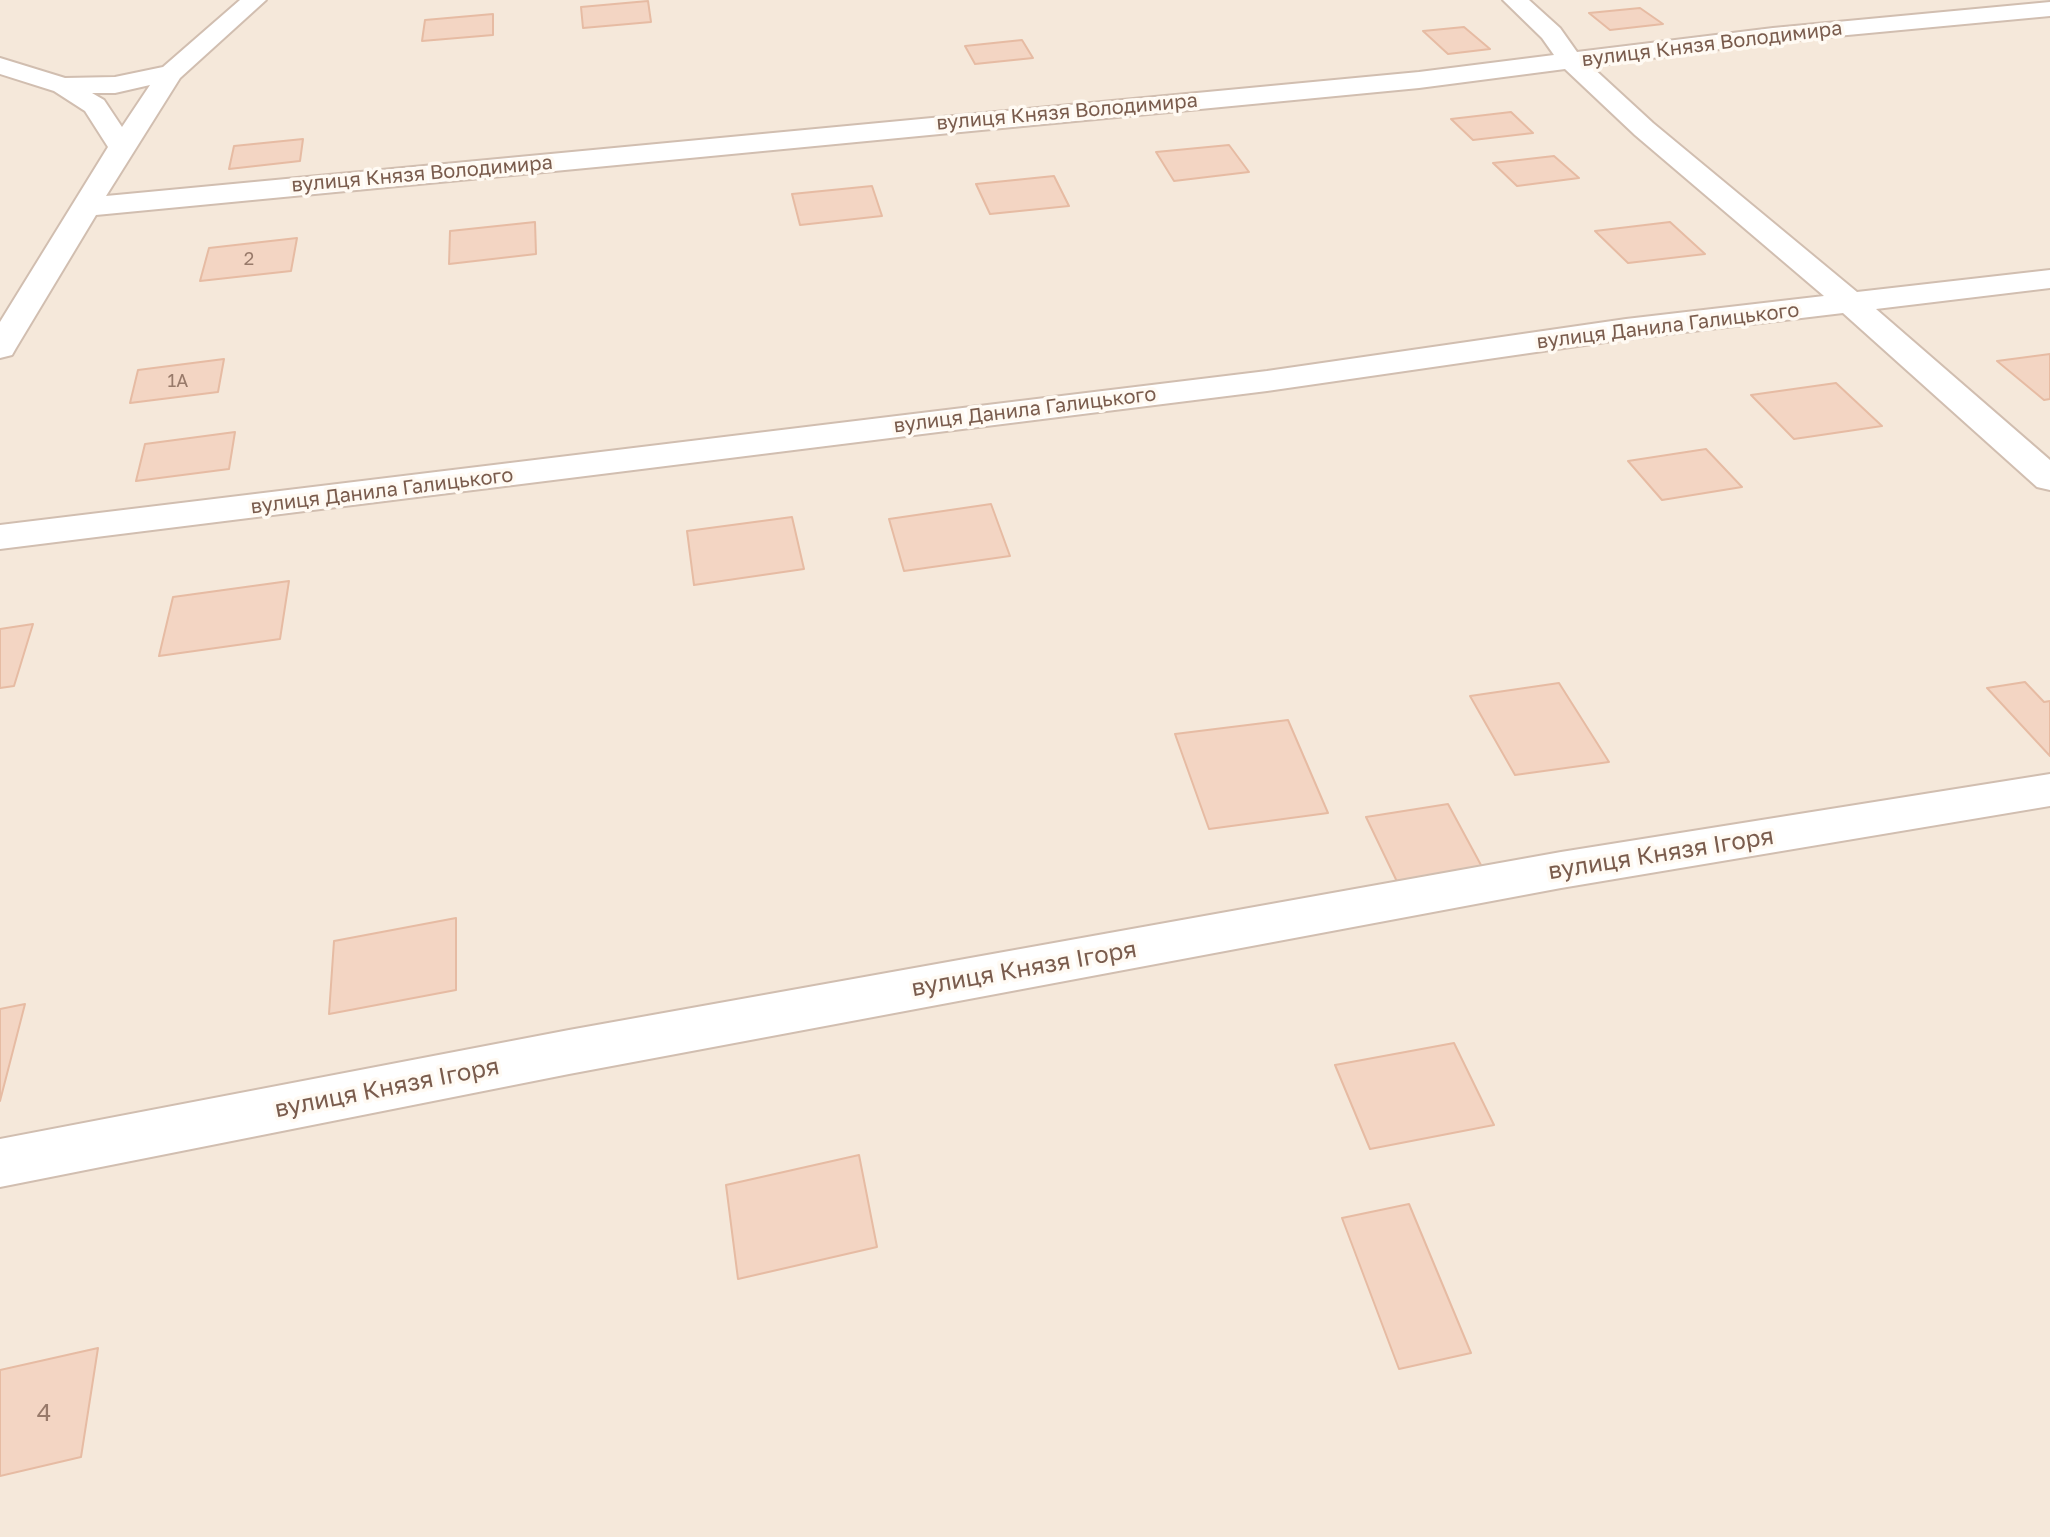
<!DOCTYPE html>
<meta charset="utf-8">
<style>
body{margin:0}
canvas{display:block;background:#fdf6ec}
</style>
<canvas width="2050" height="1537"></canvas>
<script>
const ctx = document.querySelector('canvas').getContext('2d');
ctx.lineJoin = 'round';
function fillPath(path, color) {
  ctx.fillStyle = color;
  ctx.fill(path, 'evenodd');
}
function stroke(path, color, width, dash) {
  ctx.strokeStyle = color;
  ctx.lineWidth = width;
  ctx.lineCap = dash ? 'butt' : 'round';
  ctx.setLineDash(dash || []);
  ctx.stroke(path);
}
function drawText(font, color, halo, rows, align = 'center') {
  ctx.font = font + ' "Golos Text",sans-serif';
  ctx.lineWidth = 7;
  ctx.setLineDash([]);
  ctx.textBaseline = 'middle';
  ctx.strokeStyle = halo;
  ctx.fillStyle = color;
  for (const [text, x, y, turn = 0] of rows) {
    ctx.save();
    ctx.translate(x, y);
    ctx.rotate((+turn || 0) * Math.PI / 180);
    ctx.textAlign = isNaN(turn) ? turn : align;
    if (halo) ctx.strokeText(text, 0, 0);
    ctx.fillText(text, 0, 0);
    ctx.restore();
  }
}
const residential = new Path2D(`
 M0 0H2050V1537H0Z`);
const building = new Path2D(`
 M648 1 651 22 583 28 581 7Z
 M1640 8 1663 24 1610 30 1589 13Z
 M493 14V35L422 41 425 20Z
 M1464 27 1490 49 1448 54 1423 31Z
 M1022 40 1033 58 975 64 965 46Z
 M1511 112 1533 133 1473 140 1451 119Z
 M303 139 300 161 229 169 234 146Z
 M1229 145 1249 172 1174 181 1156 152Z
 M1554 156 1579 178 1517 186 1493 163Z
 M1054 176 1069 206 990 214 976 184Z
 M872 186 882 216 800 225 792 194Z
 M535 222 536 254 449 264 450 231Z
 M1670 222 1705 254 1628 263 1595 231Z
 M297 238 291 271 200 281 209 248Z
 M2050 354V399L2044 400 1997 361Z
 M224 359 218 392 130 403 138 370Z
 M1836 383 1882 426 1794 439 1751 395Z
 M235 432 229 469 136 481 145 444Z
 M1706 449 1742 487 1662 500 1628 461Z
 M991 504 1010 556 904 571 889 519Z
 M792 517 804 569 694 585 687 531Z
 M289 581 280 639 159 656 173 597Z
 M33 624 14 686 0 688V629Z
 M2025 682 2044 702 2050 701V756L1987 688Z
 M1559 683 1609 762 1515 775 1470 696Z
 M1288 720 1328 813 1209 829 1175 734Z
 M1448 804 1488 878 1402 892 1366 817Z
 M456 918V990L329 1014 334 941Z
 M25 1004 0 1101V1009Z
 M1454 1043 1494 1125 1370 1149 1335 1065Z
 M859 1155 877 1247 738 1279 726 1185Z
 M1409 1204 1471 1353 1399 1369 1342 1218Z
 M98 1348 81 1457 0 1476V1370Z`);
const street = new Path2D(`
 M240 0H266L180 78 106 196 1419 72 1554 55 1542 38 1503 0H1529L1560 28 1577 52 1773 28 2050 2V16L1773 42 1591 66 1653 123 1857 292 2050 270V288L1876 309 2050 460V490L2037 487 1843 313 1626 339 1267 391 0 549V525L1267 371 1626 319 1824 296 1635 135 1565 69 1419 88 96 215 16 348 12 355 0 358V322L108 147 85 111 54 91 0 74V58L65 78 115 77 163 67ZM150 85 122 127 104 100 92 93H115Z
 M2050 774V806L1561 888 569 1074 0 1187V1139L569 1030 1561 852Z`);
const farNumbernames = [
 ["2",249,259],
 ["1А",178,381]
];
const farStreetnames = [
 ["вулиця Князя Володимира",1712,44,-7],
 ["вулиця Князя Володимира",1067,112,-5],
 ["вулиця Князя Володимира",422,174,-5],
 ["вулиця Данила Галицького",1668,326,-7],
 ["вулиця Данила Галицького",1025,410,-7],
 ["вулиця Данила Галицького",382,491,-7]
];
const streetNames = [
 ["вулиця Князя Ігоря",1661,854,-9],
 ["вулиця Князя Ігоря",1024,969,-10],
 ["вулиця Князя Ігоря",387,1088,-11]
];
const nearNumbernames = [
 ["4",44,1413]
];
fillPath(residential, '#f5e8da');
fillPath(building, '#f3d5c3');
stroke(building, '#e6bba3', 2);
stroke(street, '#d1beb0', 4);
fillPath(street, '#fff');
drawText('18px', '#987a6a', null, farNumbernames);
drawText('20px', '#7a5c4d', '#fffaf3', farStreetnames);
drawText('24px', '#7a5c4d', '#fffaf3', streetNames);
drawText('24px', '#987a6a', null, nearNumbernames);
</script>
